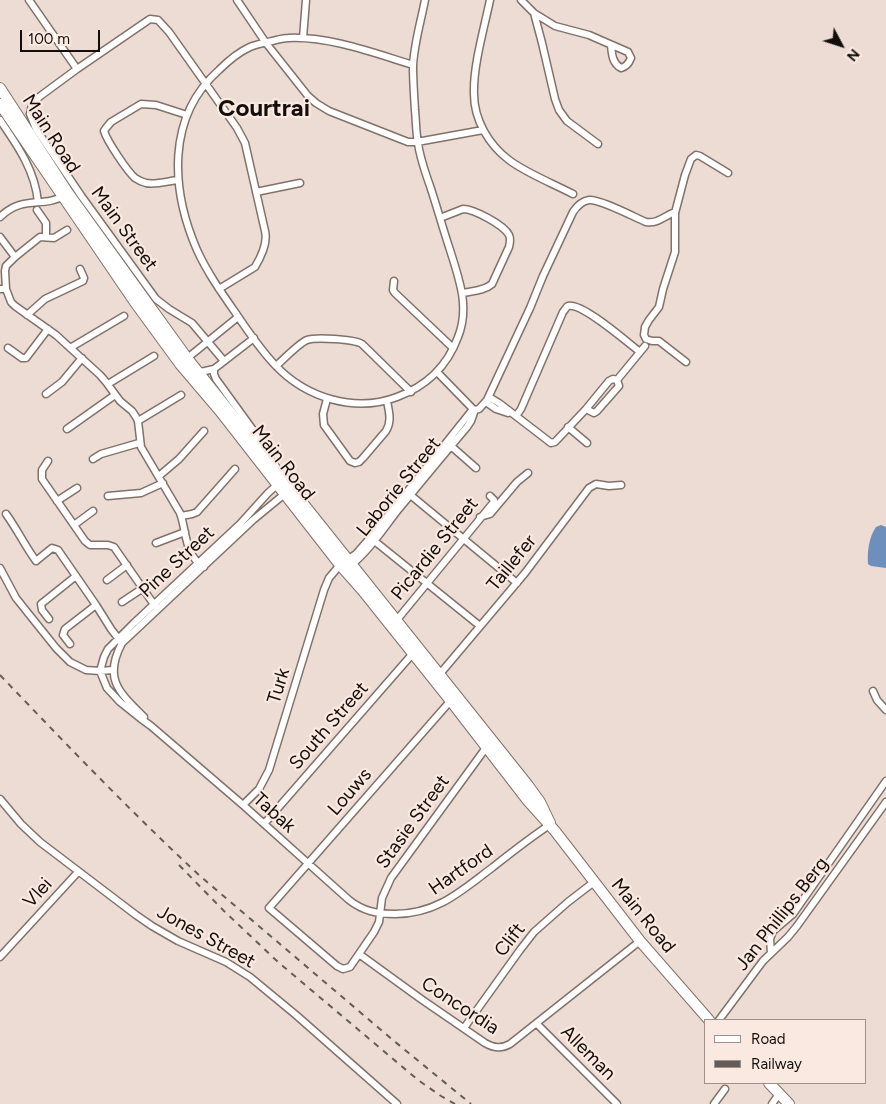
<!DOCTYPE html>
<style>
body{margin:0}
#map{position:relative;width:886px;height:1104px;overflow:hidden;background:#ecdcd3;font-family:Figtree,sans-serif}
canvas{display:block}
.legend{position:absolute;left:704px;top:1019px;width:162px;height:65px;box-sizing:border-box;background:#fae9e0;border:1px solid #9e918b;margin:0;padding:6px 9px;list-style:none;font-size:15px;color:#130e0b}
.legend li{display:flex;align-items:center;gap:10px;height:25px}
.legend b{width:25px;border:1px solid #9e918b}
.north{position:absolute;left:816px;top:20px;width:50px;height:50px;-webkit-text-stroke:4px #fae9e0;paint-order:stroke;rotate:130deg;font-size:14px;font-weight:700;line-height:20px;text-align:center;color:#130e0b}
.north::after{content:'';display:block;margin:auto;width:18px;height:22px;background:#130e0b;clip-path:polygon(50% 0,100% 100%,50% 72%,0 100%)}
.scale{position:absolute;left:20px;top:30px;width:80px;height:22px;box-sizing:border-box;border:2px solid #130e0b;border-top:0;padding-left:6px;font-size:15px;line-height:18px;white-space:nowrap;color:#130e0b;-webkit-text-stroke:4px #fae9e0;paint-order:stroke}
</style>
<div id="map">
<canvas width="886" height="1104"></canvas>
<ul class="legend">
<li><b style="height:6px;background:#fff"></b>Road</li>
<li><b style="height:6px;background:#655c57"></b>Railway</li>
</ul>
<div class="north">N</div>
<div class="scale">100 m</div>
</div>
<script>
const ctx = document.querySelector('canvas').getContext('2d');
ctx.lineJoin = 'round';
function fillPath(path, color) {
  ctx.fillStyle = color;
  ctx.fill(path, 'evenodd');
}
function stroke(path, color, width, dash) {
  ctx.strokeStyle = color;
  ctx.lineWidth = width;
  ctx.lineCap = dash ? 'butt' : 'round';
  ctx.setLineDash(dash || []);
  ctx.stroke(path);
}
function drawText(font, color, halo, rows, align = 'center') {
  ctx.font = font + ' Figtree,sans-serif';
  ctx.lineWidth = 4.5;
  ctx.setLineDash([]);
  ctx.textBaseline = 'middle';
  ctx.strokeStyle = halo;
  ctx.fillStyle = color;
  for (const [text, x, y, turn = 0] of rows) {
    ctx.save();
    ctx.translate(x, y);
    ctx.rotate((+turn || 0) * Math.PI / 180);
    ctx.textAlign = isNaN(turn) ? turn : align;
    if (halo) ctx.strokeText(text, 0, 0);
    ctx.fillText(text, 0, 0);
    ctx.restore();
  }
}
const water = new Path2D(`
 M881 525 886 527V568L871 566 868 564C867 552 869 537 876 527Z`);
const minor = new Path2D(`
 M29 0 77 69
 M237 0 266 43 308 96 316 103 329 111 408 142H417L483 130
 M490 0C484 29 473 66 474 94 474 120 489 145 509 160 526 173 554 184 573 194
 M521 0 534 13 555 26 589 35 628 52 631 58C629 63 626 67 621 68 612 63 612 54 611 45
 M534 13 542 43 555 99 559 110 567 121 598 144
 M303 38 306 0
 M413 65C374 53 329 36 288 38 283 38 277 40 272 41 265 43 257 44 250 47 239 52 228 61 219 70 166 117 171 190 197 250 207 272 221 292 235 312 247 330 260 349 275 365 306 398 355 413 397 397 427 386 447 367 458 337 470 307 459 279 450 250 443 229 437 207 430 186 425 172 420 158 418 143 416 133 416 121 415 110 414 95 413 80 413 66 414 44 421 21 425 0
 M0 120C17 145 35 170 38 202
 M178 180C168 181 156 185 146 183 142 182 138 180 135 178 127 171 107 141 104 131L106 128 111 122 141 104 156 105 187 115
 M256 192 300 183
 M37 210 46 223V237
 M0 217C24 194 43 209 65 195
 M440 218 463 209C474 209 504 225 509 235 511 239 510 242 509 247L492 284C484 291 472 291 463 293
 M0 237 15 257
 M394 281 393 290 395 293 453 348
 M0 289H6L11 302 15 306 56 335 100 375 106 382 120 401 132 411 136 417 138 421 141 447 180 513C187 532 184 555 204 567
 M6 289 5 271 6 266 15 257 40 237 54 238 67 230
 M219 289 255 267C261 257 268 243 265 231L245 143 237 128 169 32 158 20 150 19 77 69 39 97 32 105 30 114 36 129 82 197 156 299 169 309 192 323 224 361
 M27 315 45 299 83 281 84 278 80 269
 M8 348 22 358H26L48 329
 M70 348 124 316
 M185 360 238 317
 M686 362 659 341H652L646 339 644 335 645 327 649 320 659 307 663 289 675 252V213L685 175 691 159 696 155 700 156 728 173
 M276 366C283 360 299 343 307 340 315 337 354 339 362 344L411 392
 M214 369V374L216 379 253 430 261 445
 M437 372 473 409
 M196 373 214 369 254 338
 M108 384 154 356
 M46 394 62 382 82 358
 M489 397 499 403 551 443 555 442 586 409 609 381 613 379 617 380 645 346
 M327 399 323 414 324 425 350 461 355 463 359 462 363 458 386 431C392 421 389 412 387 401
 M486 402 496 409 508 413
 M586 409 594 413 597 411 619 386 617 380
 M516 416 521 409 563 312C565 310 566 307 568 306 582 302 628 343 640 352
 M138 421 181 395
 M568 427 587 443
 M67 429 115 395
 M451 446 476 468
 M93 459 101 454 139 443
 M48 461 42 470V479L85 541 90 545H108L114 547 155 606
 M159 476 179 459 204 431
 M278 484 268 493 240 524 134 623 108 649 104 657 100 671 107 688 120 702 140 718 151 726 243 805 349 900C363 911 377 914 395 914 437 914 461 891 493 867 512 852 531 837 551 824
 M408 493 517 583
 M108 496 141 493 163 483
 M57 501 77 488
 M6 514C17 529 25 546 36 561L52 548 58 550 96 605 111 629 121 642
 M181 516 192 514 197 512 235 469
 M480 517 490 514 517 482 528 473
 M74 525 93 511
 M372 539 480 626
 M156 543 185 532
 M350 566C369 551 383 529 398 510 421 482 444 454 467 427L471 421 475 410
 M0 568 16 598 56 648 70 662 86 670 100 671 113 670
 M107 580 127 565
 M122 602 143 588
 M49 619 42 610 41 604 76 576
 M396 621 493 503 494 500 490 496
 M70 644 63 635 65 629 96 605
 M439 675 525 573 589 488 596 484 609 486 621 485
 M873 691 877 700 886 710
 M453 698 269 908 337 966 343 969 350 967 374 932 379 922 382 898 391 878 488 745
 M144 717C119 692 103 679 122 643L253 520 287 492
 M0 799 21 824 40 842 136 915 152 926 178 941 226 962 250 977 296 1015 397 1104
 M243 805 259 789 269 770 324 590 329 578 340 565 356 554 370 538 473 409 475 410 479 409 487 400 530 308 543 276 573 212C577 206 582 201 589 200 600 199 634 217 646 222 658 224 664 216 675 212
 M264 824 415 651
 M771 953 770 939 773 931 793 914 886 781
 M359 954 421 999 485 1043C494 1048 501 1049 510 1044L640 941
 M0 957 78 872
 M719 1020 763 961 788 937 797 926 886 802
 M537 1024 617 1104
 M464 1028 520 950 534 932 568 902 594 882
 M714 1104 725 1089
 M772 1104 779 1094`);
const primary = new Path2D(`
 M0 88 68 193 187 358 527 784 540 802 550 823
 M0 104 134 301 180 364 220 411 340 565 363 591 450 700 528 801 555 831 640 941 709 1020
 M769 1083 789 1104`);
const rail = new Path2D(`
 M0 675C65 743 131 812 200 876L394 1041 471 1104
 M179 865 224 911 278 962 418 1080 441 1096 455 1104`);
const streetNames = [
 ["Main Road",51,134,57],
 ["Main Street",124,229,54],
 ["Main Road",283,463,52],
 ["Laborie Street",399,487,-51],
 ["Picardie Street",435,549,-51],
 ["Pine Street",177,562,-43],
 ["Taillefer",512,563,-51],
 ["Turk",279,686,-73],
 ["South Street",329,726,-49],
 ["Louws",350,792,-49],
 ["Tabak",274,813,42],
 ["Stasie Street",413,822,-54],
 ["Hartford",461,870,-35],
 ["Vlei",38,893,-48],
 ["Jan Phillips Berg",782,914,-52],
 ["Main Road",643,916,51],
 ["Jones Street",206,937,29],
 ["Clift",510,940,-52],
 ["Concordia",460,1006,33],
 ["Alleman",588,1053,45]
];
const districtNames = [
 ["Courtrai",264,109]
];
fillPath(water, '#6c8fbb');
stroke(minor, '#80726a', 9);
stroke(primary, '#80726a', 12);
stroke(minor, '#fff', 6);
stroke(primary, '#fff', 10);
stroke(rail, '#655c57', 2, [6, 6]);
drawText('19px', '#130e0b', '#fae9e0', streetNames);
drawText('bold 24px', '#130e0b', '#fae9e0', districtNames);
</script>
